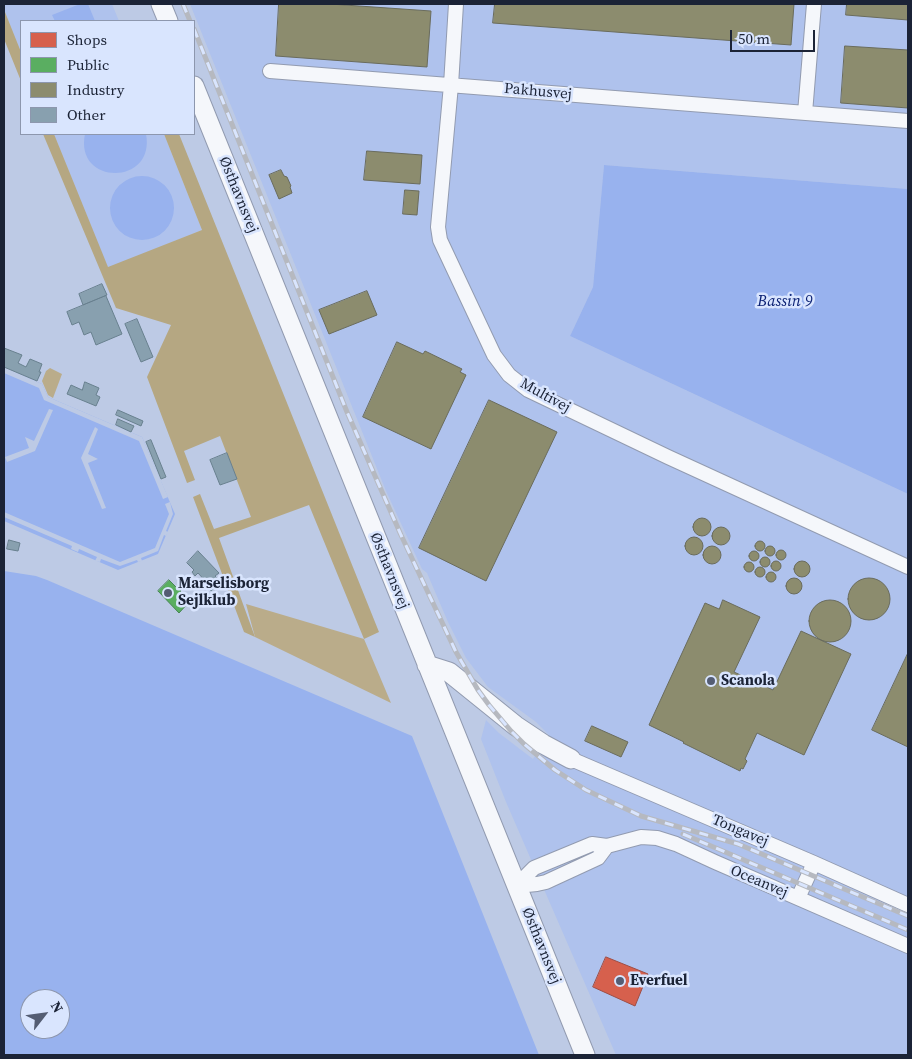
<!DOCTYPE html>
<meta charset="utf-8">
<style>
body{margin:0}
#map{position:relative;width:912px;height:1059px;overflow:hidden;background:#bdcae5;font-family:"Source Serif 4",serif}
canvas{display:block}
.frame{position:absolute;inset:0;border:5px solid #1b2336;pointer-events:none}
.legend{position:absolute;left:20px;top:20px;width:175px;height:115px;box-sizing:border-box;background:#d9e5fe;border:1px solid #8d97ae;margin:0;padding:6px 9px;list-style:none;font-size:15px;color:#1b2336}
.legend li{display:flex;align-items:center;gap:10px;height:25px}
.legend b{width:25px;border:1px solid #8d97ae}
.north{position:absolute;left:20px;top:989px;width:50px;height:50px;box-sizing:border-box;background:#d9e5fe;border:1px solid #8d97ae;border-radius:50%;rotate:60deg;font-size:14px;font-weight:700;line-height:20px;text-align:center;color:#1b2336}
.north::after{content:'';display:block;margin:auto;width:18px;height:22px;background:#545d73;clip-path:polygon(50% 0,100% 100%,50% 72%,0 100%)}
.scale{position:absolute;left:730px;top:30px;width:85px;height:22px;box-sizing:border-box;border:2px solid #1b2336;border-top:0;padding-left:6px;font-size:15px;line-height:18px;white-space:nowrap;color:#1b2336;-webkit-text-stroke:4px #d9e5fe;paint-order:stroke}
</style>
<div id="map">
<canvas width="912" height="1059"></canvas>
<div class="frame"></div>
<ul class="legend">
<li><b style="height:14px;background:#d6604d"></b>Shops</li>
<li><b style="height:14px;background:#5aae61"></b>Public</li>
<li><b style="height:14px;background:#8c8c6e"></b>Industry</li>
<li><b style="height:14px;background:#88a0af"></b>Other</li>
</ul>
<div class="north">N</div>
<div class="scale">50 m</div>
</div>
<script>
const ctx = document.querySelector('canvas').getContext('2d');
ctx.lineJoin = 'round';
function fillPath(path, color) {
  ctx.fillStyle = color;
  ctx.fill(path, 'evenodd');
}
function stroke(path, color, width, dash) {
  ctx.strokeStyle = color;
  ctx.lineWidth = width;
  ctx.lineCap = dash ? 'butt' : 'round';
  ctx.setLineDash(dash || []);
  ctx.stroke(path);
}
function drawText(font, color, halo, rows, align = 'center') {
  ctx.font = font + ' "Source Serif 4",serif';
  ctx.lineWidth = 5;
  ctx.setLineDash([]);
  ctx.textBaseline = 'middle';
  ctx.strokeStyle = halo;
  ctx.fillStyle = color;
  for (const [text, x, y, turn = 0] of rows) {
    ctx.save();
    ctx.translate(x, y);
    ctx.rotate((+turn || 0) * Math.PI / 180);
    ctx.textAlign = isNaN(turn) ? turn : align;
    if (halo) ctx.strokeText(text, 0, 0);
    ctx.fillText(text, 0, 0);
    ctx.restore();
  }
}
const built = new Path2D(`
 M4 4H112L119 21H21V52L5 12 4 11Z
 M190 4H908V189L604 165 593 287 570 336 908 494V1055H616L506 802 481 739 486 720 499 733 533 759 549 735 536 722 488 687 466 658 448 622 427 573 422 569 386 491Z
 M54 134H164L202 230 108 268Z`);
const green = new Path2D(`
 M50 368 62 374 53 398 48 395 42 381 46 371Z
 M246 604 364 639 391 703 255 637Z`);
const forest = new Path2D(`
 M4 11 5 12 21 52V81L4 39Z
 M43 134H54L108 267 202 230 164 134H179L379 632 364 639 309 505 219 538 255 637 244 632 193 497 200 494 214 529 251 517 220 436 184 451 195 480 187 483 147 377 171 325 116 308Z`);
const water = new Path2D(`
 M80 4H88L95 21H55L52 15Z
 M85 134H146C156 186 74 186 85 134Z
 M604 165 908 189V494L570 336 593 287Z
 M110 208a32 32 0 1 1 64 0a32 32 0 1 1-64 0Z
 M4 367 42 384 48 397 142 437 175 514 158 554 118 570 4 521Z
 M4 571 36 576 47 580 412 736 539 1055H4ZM30 999H60V1029H30Z`);
const pier = new Path2D(`
 M4 367 42 384 48 397 142 437 168 497 163 499 139 441 44 400 39 388 4 373Z
 M49 409 53 410 35 451 7 462 5 457 29 448 25 437 34 441Z
 M95 427 98 429 88 454 98 459 88 463 106 508 102 509 81 458Z
 M170 502 173 514 166 531 168 532 166 536 164 535 158 551 141 558 142 561 138 562 137 560 120 566 101 559 100 562 95 561 97 557 79 549 78 552 71 549 72 546 4 517V512L120 562 155 548 169 514 165 504Z`);
const shops = new Path2D(`
 M606 957 648 974 635 1006 593 987Z`);
const public = new Path2D(`
 M169 580 176 587 178 585 182 589 180 591 190 601 179 613 158 591Z`);
const industry = new Path2D(`
 M279 4H330L431 11 427 67 276 56Z
 M495 4H794L791 45 493 23Z
 M847 4H908V20L846 15Z
 M845 46 908 50V108L841 103Z
 M367 151 422 155 420 184 364 180Z
 M281 170 284 176 287 177 291 186 290 187 292 193 279 199 269 175Z
 M405 190 419 191 417 215 403 214Z
 M367 291 377 315 329 334 319 310Z
 M397 342 423 354 425 351 462 369 460 372 466 375 431 449 363 417Z
 M489 400 557 432 486 581 419 548Z
 M693 527a9 9 0 1 1 18 0a9 9 0 1 1-18 0Z
 M712 536a9 9 0 1 1 18 0a9 9 0 1 1-18 0Z
 M685 546a9 9 0 1 1 18 0a9 9 0 1 1-18 0Z
 M755 546a5 5 0 1 1 10 0a5 5 0 1 1-10 0Z
 M703 555a9 9 0 1 1 18 0a9 9 0 1 1-18 0Z
 M765 551a5 5 0 1 1 10 0a5 5 0 1 1-10 0Z
 M776 555a5 5 0 1 1 10 0a5 5 0 1 1-10 0Z
 M749 556a5 5 0 1 1 10 0a5 5 0 1 1-10 0Z
 M760 562a5 5 0 1 1 10 0a5 5 0 1 1-10 0Z
 M794 569a8 8 0 1 1 16 0a8 8 0 1 1-16 0Z
 M771 566a5 5 0 1 1 10 0a5 5 0 1 1-10 0Z
 M744 567a5 5 0 1 1 10 0a5 5 0 1 1-10 0Z
 M755 572a5 5 0 1 1 10 0a5 5 0 1 1-10 0Z
 M766 577a5 5 0 1 1 10 0a5 5 0 1 1-10 0Z
 M786 586a8 8 0 1 1 16 0a8 8 0 1 1-16 0Z
 M848 599a21 21 0 1 1 42 0a21 21 0 1 1-42 0Z
 M723 600 760 617 734 672 773 690 801 631 851 654 804 755 757 733 745 759 747 761 743 769 741 768 740 771 683 743 684 742 649 725 705 603 719 609Z
 M809 621a21 21 0 1 1 42 0a21 21 0 1 1-42 0Z
 M908 653V747L872 730Z
 M592 726 628 742 621 757 585 741Z`);
const building = new Path2D(`
 M102 284 107 295 83 305 79 294Z
 M106 296 122 334 96 345 91 332 84 335 79 322 72 325 67 312Z
 M137 319 153 357 141 362 125 324Z
 M4 348 22 355 18 363 26 367 30 359 42 364 39 372H41L37 381 4 367Z
 M85 382 99 388 96 395 100 397 96 406 67 394 71 385 82 390Z
 M118 410 143 421 141 426 116 415Z
 M118 419 134 426 131 432 116 425Z
 M151 440 166 477 161 479 146 442Z
 M227 453 237 479 220 485 210 460Z
 M9 540 20 543 18 551 7 549Z
 M198 551 219 573 215 576 221 582 211 591 206 585 208 584 198 573 195 576 192 572 194 570 187 563Z`);
const street = new Path2D(`
 M456 4 451 85 438 227 440 240 494 355 509 375 528 390 668 457 908 567
 M270 71 908 121
 M805 113 814 4
 M571 759 814 863 908 905
 M516 886 534 868 592 844 607 846 641 837 657 838 676 844 715 862 908 946
 M516 886 537 884 546 882 598 858 607 846
 M798 898 814 863`);
const secondary = new Path2D(`
 M161 4 168 21
 M194 86 585 1055
 M427 665 449 672 516 726 543 744 571 759`);
const rail = new Path2D(`
 M183 4 190 21
 M194 29 347 412 401 535 456 652 478 690 489 705 511 731 524 744 555 770 586 790 641 816 738 844 908 916
 M683 834 908 930`);
const markers = [
 [168,593,5,"#545d73"],
 [711,681,5,"#545d73"],
 [620,981,5,"#545d73"]
];
const streetNames = [
 ["Pakhusvej",538,92,5],
 ["Østhavnsvej",238,195,68],
 ["Multivej",545,396,29],
 ["Østhavnsvej",389,571,68],
 ["Tongavej",740,831,23],
 ["Oceanvej",759,882,23],
 ["Østhavnsvej",541,946,68]
];
const poiNames = [
 ["Marselisborg",178,584],
 ["Sejlklub",178,601],
 ["Scanola",721,681],
 ["Everfuel",630,981]
];
const waterNames = [
 ["Bassin 9",785,302]
];
fillPath(built, '#afc2ed');
fillPath(green, '#baac8a');
fillPath(forest, '#b5a782');
fillPath(water, '#98b2ee');
fillPath(pier, '#bdcae5');
fillPath(shops, '#d6604d');
stroke(shops, '#9e4e46', 1);
fillPath(public, '#5aae61');
stroke(public, '#478454', 1);
fillPath(industry, '#8c8c6e');
stroke(industry, '#6a6c5d', 1);
fillPath(building, '#88a0af');
stroke(building, '#68808e', 1);
stroke(street, '#929bb0', 16);
stroke(secondary, '#929bb0', 21);
stroke(street, '#f5f7fb', 14);
stroke(secondary, '#f5f7fb', 19);
stroke(rail, '#b6b9c0', 5);
stroke(rail, '#d9e5fe', 3, [9]);
for (const [x, y, r, color] of markers) {
  const dot = new Path2D();
  dot.arc(x, y, r, 0, 2 * Math.PI);
  ctx.fillStyle = color;
  ctx.fill(dot);
  stroke(dot, '#d9e5fe', 2);
}
drawText('15px', '#1b2336', '#d9e5fe', streetNames);
drawText('bold 15px', '#1b2336', '#d9e5fe', poiNames, 'left');
drawText('italic 16px', '#0b2174', '#d9e5fe', waterNames);
</script>
